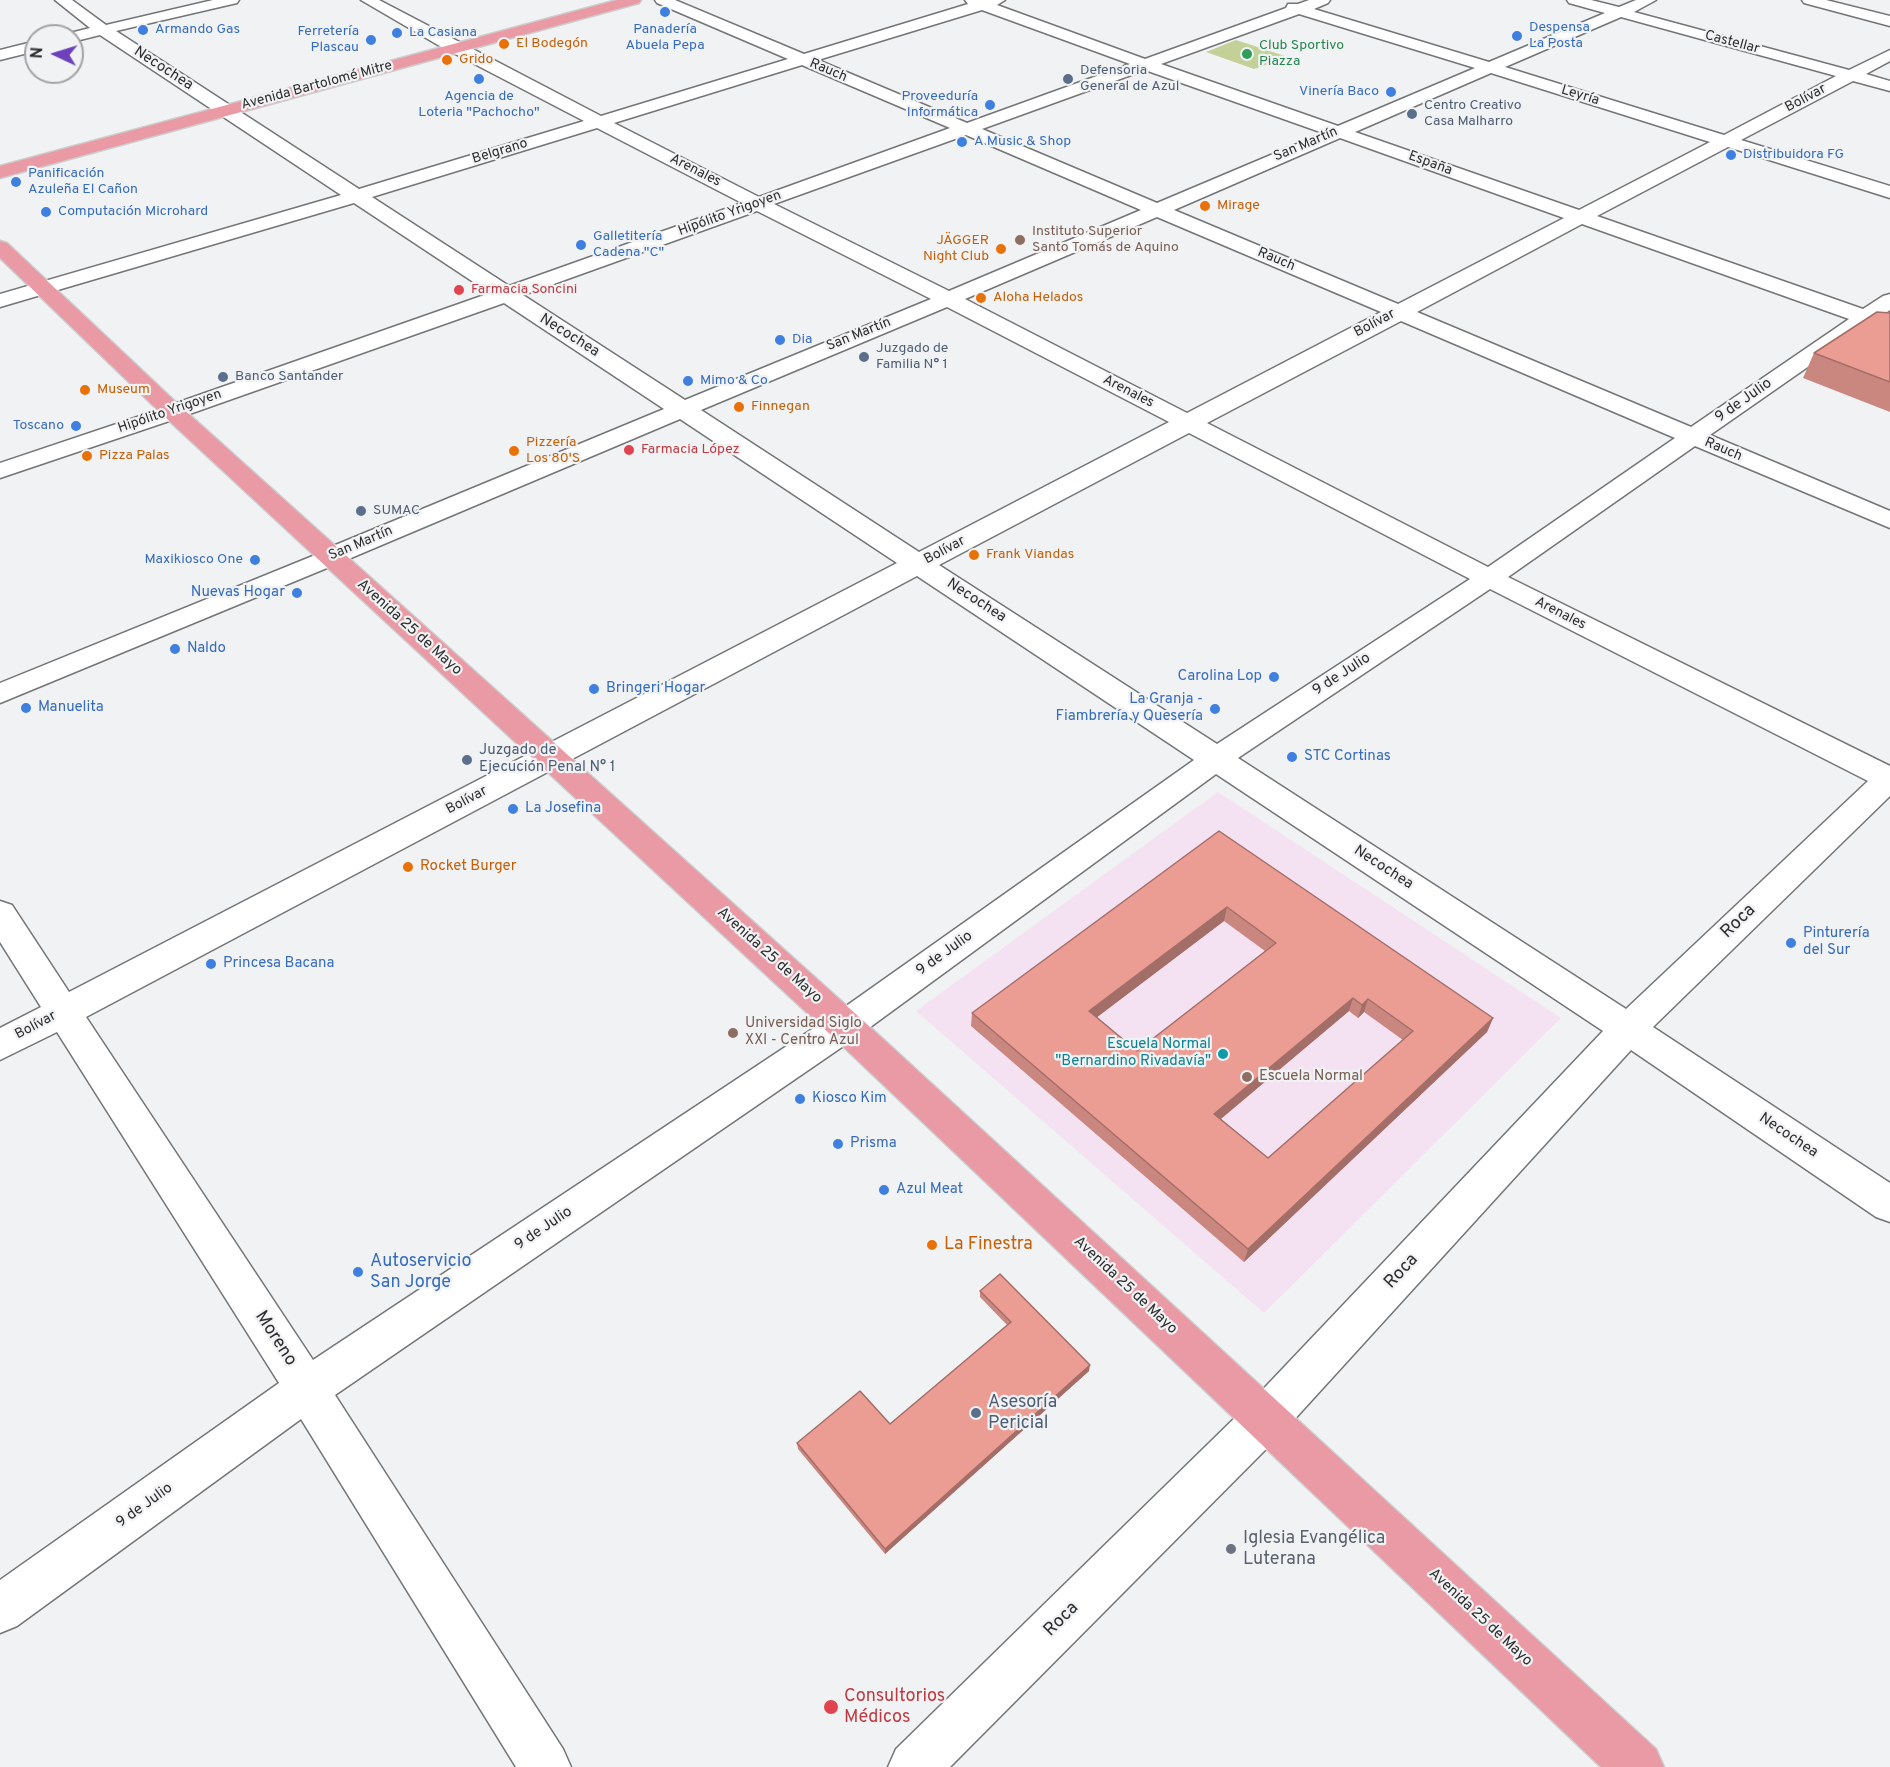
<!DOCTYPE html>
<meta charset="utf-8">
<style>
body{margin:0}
#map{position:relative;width:1890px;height:1767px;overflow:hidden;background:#f1f2f4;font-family:Overpass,sans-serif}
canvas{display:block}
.north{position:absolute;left:24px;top:24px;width:60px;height:60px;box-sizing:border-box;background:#f1f2f4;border:2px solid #a3a3a5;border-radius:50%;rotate:274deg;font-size:16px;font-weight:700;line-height:24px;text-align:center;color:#2d2d2e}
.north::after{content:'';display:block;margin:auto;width:21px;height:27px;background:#6c41b9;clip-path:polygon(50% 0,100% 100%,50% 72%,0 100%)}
</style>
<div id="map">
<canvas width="1890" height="1767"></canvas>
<div class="north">N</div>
</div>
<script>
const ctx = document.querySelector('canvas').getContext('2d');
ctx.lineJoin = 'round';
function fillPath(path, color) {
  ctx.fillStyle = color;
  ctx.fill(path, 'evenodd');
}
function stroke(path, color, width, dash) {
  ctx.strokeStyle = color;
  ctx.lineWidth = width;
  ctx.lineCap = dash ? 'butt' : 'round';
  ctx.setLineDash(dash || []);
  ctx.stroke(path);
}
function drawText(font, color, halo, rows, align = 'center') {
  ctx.font = font + ' Overpass,sans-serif';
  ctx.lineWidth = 4.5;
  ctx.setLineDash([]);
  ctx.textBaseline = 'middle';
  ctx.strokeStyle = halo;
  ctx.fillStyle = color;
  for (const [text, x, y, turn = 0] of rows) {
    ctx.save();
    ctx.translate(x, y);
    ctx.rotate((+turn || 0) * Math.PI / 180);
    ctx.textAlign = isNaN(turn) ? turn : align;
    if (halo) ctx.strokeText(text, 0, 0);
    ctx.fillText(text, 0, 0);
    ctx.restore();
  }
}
const education = new Path2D(`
 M1218 792 1561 1018 1264 1313 916 1011Z`);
const green = new Path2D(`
 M1236 40 1288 57 1254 69 1206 52Z`);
const street = new Path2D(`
 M55 0H72L106 25 213 0H239L237 3 116 31 359 189 584 121 438 45 361 0H379L601 116 788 59 657 3 655 0H675L804 54 968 4 965 0H1005L997 5 1145 59 1286 8 1288 4H1298L1309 0H1330L1328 3 1314 9 1489 62 1605 13 1569 3 1567 0H1591L1619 7 1636 0H1656L1634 12 1849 70 1890 50V61L1866 74 1890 81V91L1853 81 1741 140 1890 186V198L1728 147 1597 216 1863 309 1883 296 1890 294V310L1881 316 1890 319V328L1882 329 1868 325 1710 435 1890 511V528L1695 446 1508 577 1890 766V796L1653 1027 1890 1183V1222L1876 1217 1631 1050 1282 1433 950 1767H888L896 1749 1250 1403 1603 1031 1216 774 858 1036 335 1395 563 1749 571 1767H516L301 1419 17 1626 0 1633V1580L279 1383 57 1032 0 1060V1028L41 1007 0 942V901L12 905 69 992 897 563 680 419 339 563 330 565 321 563 317 557 321 551 664 409 504 303 181 417 173 419 165 417 161 412 165 407 490 293 354 203 0 307V294L341 195 100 35 72 42V36H65L66 34 90 28ZM982 10 1130 64 967 123 818 60ZM1299 14 1475 68 1338 126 1161 64ZM1621 17 1836 76 1724 135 1505 67ZM802 65 950 128 759 197 614 123ZM1145 70 1323 133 1157 203 982 129ZM1491 73 1710 142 1579 210 1355 132ZM597 128 742 203 509 286 372 197ZM966 135 1141 210 949 291 774 204ZM1340 138 1564 218 1398 304 1174 210ZM757 211 931 299 685 400 523 295ZM1157 217 1381 312 1187 413 965 299ZM1582 224 1849 319 1691 427 1417 312ZM947 307 1169 422 919 552 701 410ZM1401 321 1675 438 1488 567 1207 423ZM1189 433 1470 579 1217 744 939 565ZM917 576 1194 760 832 1016 313 1360 86 1017ZM1490 589 1868 781 1626 1009 1238 758Z
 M1802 0H1826L1890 16V26L1804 3Z
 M36 41V51L0 60V50Z`);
const secondary = new Path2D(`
 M173 405 181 407 185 412 181 417 0 478V463Z
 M330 549 339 551 343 557 339 563 0 703V683Z`);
const primary = new Path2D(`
 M617 0H641L639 3 0 178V166Z
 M0 241 7 243 181 407 858 1016 1656 1749 1664 1767H1601L832 1036 165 417 0 258Z`);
const wall = new Path2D(`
 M1890 313V412L1803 378 1814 353Z
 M1219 831 1493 1018 1487 1032 1244 1262 971 1026 972 1013ZM1224 921 1265 951 1137 1051 1097 1017ZM1349 1011 1358 1018 1364 1012 1403 1040 1268 1158 1221 1119Z
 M980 1291 1089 1371 885 1554 798 1449 797 1443 890 1424 1007 1325 980 1297Z`);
const shadedWall = new Path2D(`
 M1227 907 1224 921 1088 1024 1089 1011Z
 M1353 998 1349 1011 1211 1127 1214 1114Z
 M1368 999 1364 1012 1358 1018 1362 1005Z
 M1493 1018 1487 1032 1244 1262 1248 1249Z
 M1090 1365 1089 1371 885 1554V1549Z`);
const building = new Path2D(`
 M1877 312 1890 313V382L1814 353Z
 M1219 831 1493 1018 1248 1249 972 1013ZM1227 907 1276 943 1137 1051 1089 1011ZM1353 998 1362 1005 1368 999 1413 1031 1268 1158 1214 1114Z
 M1000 1274 1090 1365 885 1549 797 1443 860 1391 890 1424 1011 1322 980 1291Z`);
const markers = [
 [665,12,6,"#3f7fe0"],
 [143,30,6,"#3f7fe0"],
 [397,33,6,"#3f7fe0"],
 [1517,36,6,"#3f7fe0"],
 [371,40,6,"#3f7fe0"],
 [504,44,6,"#e8710a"],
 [1247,54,6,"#2e9e5b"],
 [447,60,6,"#e8710a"],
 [479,79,6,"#3f7fe0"],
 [1068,79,6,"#5c6f8a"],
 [1391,92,6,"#3f7fe0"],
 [990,105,6,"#3f7fe0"],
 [1412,114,6,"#5c6f8a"],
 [962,142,6,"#3f7fe0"],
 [1731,155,6,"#3f7fe0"],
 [16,182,6,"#3f7fe0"],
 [1205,206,6,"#e8710a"],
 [46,212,6,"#3f7fe0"],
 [1020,240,6,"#8d6e63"],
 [581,245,6,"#3f7fe0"],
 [1001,249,6,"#e8710a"],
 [459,290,6,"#e0444e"],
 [981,298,6,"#e8710a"],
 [780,340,6,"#3f7fe0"],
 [864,357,6,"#5c6f8a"],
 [223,377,6,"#5c6f8a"],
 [688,381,6,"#3f7fe0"],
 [85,390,6,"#e8710a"],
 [739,407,6,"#e8710a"],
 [76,426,6,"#3f7fe0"],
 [629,450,6,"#e0444e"],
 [514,451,6,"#e8710a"],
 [87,456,6,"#e8710a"],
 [361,511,6,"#5c6f8a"],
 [974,555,6,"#e8710a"],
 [255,560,6,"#3f7fe0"],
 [297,593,6,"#3f7fe0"],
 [175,649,6,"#3f7fe0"],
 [1274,677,6,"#3f7fe0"],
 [594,689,6,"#3f7fe0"],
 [26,708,6,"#3f7fe0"],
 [1215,709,6,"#3f7fe0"],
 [1292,757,6,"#3f7fe0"],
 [467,760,6,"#5c6f8a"],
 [513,809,6,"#3f7fe0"],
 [408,867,6,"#e8710a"],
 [1791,943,6,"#3f7fe0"],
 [211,964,6,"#3f7fe0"],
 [733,1033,6,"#8d6e63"],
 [1223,1054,6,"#0f9aa8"],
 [1247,1077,6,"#8d6e63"],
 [800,1099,6,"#3f7fe0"],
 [838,1144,6,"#3f7fe0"],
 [884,1190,6,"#3f7fe0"],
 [932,1245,6,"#e8710a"],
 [358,1272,6,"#3f7fe0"],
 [976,1413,6,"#5c6f8a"],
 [1231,1549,6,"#6b7280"],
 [831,1707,8,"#e0444e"]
];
const farShopnames = [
 ["Despensa",1529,28],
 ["La Posta",1529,44],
 ["Armando Gas",155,30],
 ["Panadería",665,30,"center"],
 ["Abuela Pepa",665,46,"center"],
 ["Ferretería",359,32,"right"],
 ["Plascau",359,48,"right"],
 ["La Casiana",409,33],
 ["Vinería Baco",1379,92,"right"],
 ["Agencia de",479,97,"center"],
 ["Loteria \"Pachocho\"",479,113,"center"],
 ["Proveeduría",978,97,"right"],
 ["Informática",978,113,"right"],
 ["A Music & Shop",974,142],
 ["Distribuidora FG",1743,155],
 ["Panificación",28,174],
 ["Azuleña El Cañon",28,190],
 ["Computación Microhard",58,212],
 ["Galletitería",593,237],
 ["Cadena \"C\"",593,253],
 ["Dia",792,340],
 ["Mimo & Co",700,381],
 ["Toscano",64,426,"right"],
 ["Maxikiosco One",243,560,"right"]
];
const farStreetnames = [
 ["Castellar",1732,43,15],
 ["Rauch",828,71,23],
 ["Avenida Bartolomé Mitre",317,86,-15],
 ["Leyría",1580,96,17],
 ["Bolívar",1806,99,-28],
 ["San Martín",1306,145,-23],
 ["Belgrano",500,152,-17],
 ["España",1430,164,20],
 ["Arenales",695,171,27],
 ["Hipólito Yrigoyen",730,214,-20],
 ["Rauch",1276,260,23],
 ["Bolívar",1375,324,-28],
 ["San Martín",859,335,-22],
 ["Arenales",1128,392,27],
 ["Hipólito Yrigoyen",170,412,-19],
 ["Rauch",1723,450,23],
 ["San Martín",361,544,-23],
 ["Bolívar",945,551,-28],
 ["Arenales",1560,614,27],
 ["Bolívar",467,801,-28],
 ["Bolívar",36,1026,-28]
];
const farFoodnames = [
 ["El Bodegón",516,44],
 ["Grido",459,60],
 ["Mirage",1217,206],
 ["JÄGGER",989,241,"right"],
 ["Night Club",989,257,"right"],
 ["Aloha Helados",993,298],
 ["Museum",97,390],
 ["Finnegan",751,407],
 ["Pizzería",526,443],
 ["Los 80'S",526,459],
 ["Pizza Palas",99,456],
 ["Frank Viandas",986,555]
];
const farLeisurenames = [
 ["Club Sportivo",1259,46],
 ["Piazza",1259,62]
];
const farServicenames = [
 ["Defensoria",1080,71],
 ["General de Azul",1080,87],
 ["Centro Creativo",1424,106],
 ["Casa Malharro",1424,122],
 ["Juzgado de",876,349],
 ["Familia N° 1",876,365],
 ["Banco Santander",235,377],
 ["SUMAC",373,511]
];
const farEducationnames = [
 ["Instituto Superior",1032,232],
 ["Santo Tomás de Aquino",1032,248]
];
const farHealthnames = [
 ["Farmacia Soncini",471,290],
 ["Farmacia López",641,450]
];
const streetNames = [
 ["Necochea",163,69,33],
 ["Necochea",569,336,32],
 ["9 de Julio",1744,401,-35],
 ["Necochea",976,601,33],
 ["Avenida 25 de Mayo",409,628,42],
 ["9 de Julio",1342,675,-33],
 ["Necochea",1383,868,33],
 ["9 de Julio",945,954,-36],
 ["Avenida 25 de Mayo",769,956,42],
 ["Necochea",1788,1136,34],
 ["9 de Julio",544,1229,-34],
 ["Avenida 25 de Mayo",1125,1286,43],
 ["9 de Julio",145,1506,-36],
 ["Avenida 25 de Mayo",1480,1618,43]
];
const shopNames = [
 ["Nuevas Hogar",285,593,"right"],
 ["Naldo",187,649],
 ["Carolina Lop",1262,677,"right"],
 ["Bringeri Hogar",606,689],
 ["La Granja -",1203,700,"right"],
 ["Fiambrería y Quesería",1203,717,"right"],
 ["Manuelita",38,708],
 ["STC Cortinas",1304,757],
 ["La Josefina",525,809],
 ["Pinturería",1803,934],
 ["del Sur",1803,951],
 ["Princesa Bacana",223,964],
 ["Kiosco Kim",812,1099],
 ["Prisma",850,1144],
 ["Azul Meat",896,1190]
];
const serviceNames = [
 ["Juzgado de",479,751],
 ["Ejecución Penal N° 1",479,768]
];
const foodNames = [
 ["Rocket Burger",420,867]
];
const educationNames = [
 ["Universidad Siglo",745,1024],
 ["XXI - Centro Azul",745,1041],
 ["Escuela Normal",1259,1077]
];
const cultureNames = [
 ["Escuela Normal",1211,1045],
 ["\"Bernardino Rivadavía\"",1211,1062]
];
const nearStreetnames = [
 ["Roca",1739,922,-44],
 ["Roca",1402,1272,-47],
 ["Moreno",275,1339,57],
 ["Roca",1062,1620,-45]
];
const nearFoodnames = [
 ["La Finestra",944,1245]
];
const nearShopnames = [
 ["Autoservicio",370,1262],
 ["San Jorge",370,1283]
];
const nearServicenames = [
 ["Asesoría",988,1403],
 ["Pericial",988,1424]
];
const nearWorshipnames = [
 ["Iglesia Evangélica",1243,1539],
 ["Luterana",1243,1560]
];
const nearHealthnames = [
 ["Consultorios",844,1697],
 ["Médicos",844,1718]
];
fillPath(education, '#f4e1f2');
fillPath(green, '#c3d097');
stroke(street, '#737475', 3);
stroke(secondary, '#737475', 3);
stroke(primary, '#cdcdcd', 3);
fillPath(street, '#fff');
fillPath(secondary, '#fff');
fillPath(primary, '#e99aa4');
fillPath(wall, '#ca877f');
fillPath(shadedWall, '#a46e68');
fillPath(building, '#eb9d94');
stroke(building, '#a46e68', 1.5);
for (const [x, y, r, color] of markers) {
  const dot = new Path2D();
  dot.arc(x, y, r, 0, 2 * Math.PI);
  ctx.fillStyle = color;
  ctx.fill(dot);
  stroke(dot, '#f1f2f4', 2);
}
drawText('14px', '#366cbe', '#f1f2f4', farShopnames, 'left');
drawText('14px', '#2d2d2e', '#f1f2f4', farStreetnames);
drawText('14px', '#c56008', '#f1f2f4', farFoodnames, 'left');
drawText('14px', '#27864d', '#f1f2f4', farLeisurenames, 'left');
drawText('14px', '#4e5e75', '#f1f2f4', farServicenames, 'left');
drawText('14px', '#785e54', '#f1f2f4', farEducationnames, 'left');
drawText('14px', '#be3a42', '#f1f2f4', farHealthnames, 'left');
drawText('15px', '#2d2d2e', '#f1f2f4', streetNames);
drawText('15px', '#366cbe', '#f1f2f4', shopNames, 'left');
drawText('15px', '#4e5e75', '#f1f2f4', serviceNames, 'left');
drawText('15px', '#c56008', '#f1f2f4', foodNames, 'left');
drawText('15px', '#785e54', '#f1f2f4', educationNames, 'left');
drawText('15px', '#0d838f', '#f1f2f4', cultureNames, 'right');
drawText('18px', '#2d2d2e', '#f1f2f4', nearStreetnames);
drawText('18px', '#c56008', '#f1f2f4', nearFoodnames, 'left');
drawText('18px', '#366cbe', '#f1f2f4', nearShopnames, 'left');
drawText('18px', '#4e5e75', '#f1f2f4', nearServicenames, 'left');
drawText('18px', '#5b616d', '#f1f2f4', nearWorshipnames, 'left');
drawText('18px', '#be3a42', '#f1f2f4', nearHealthnames, 'left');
</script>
